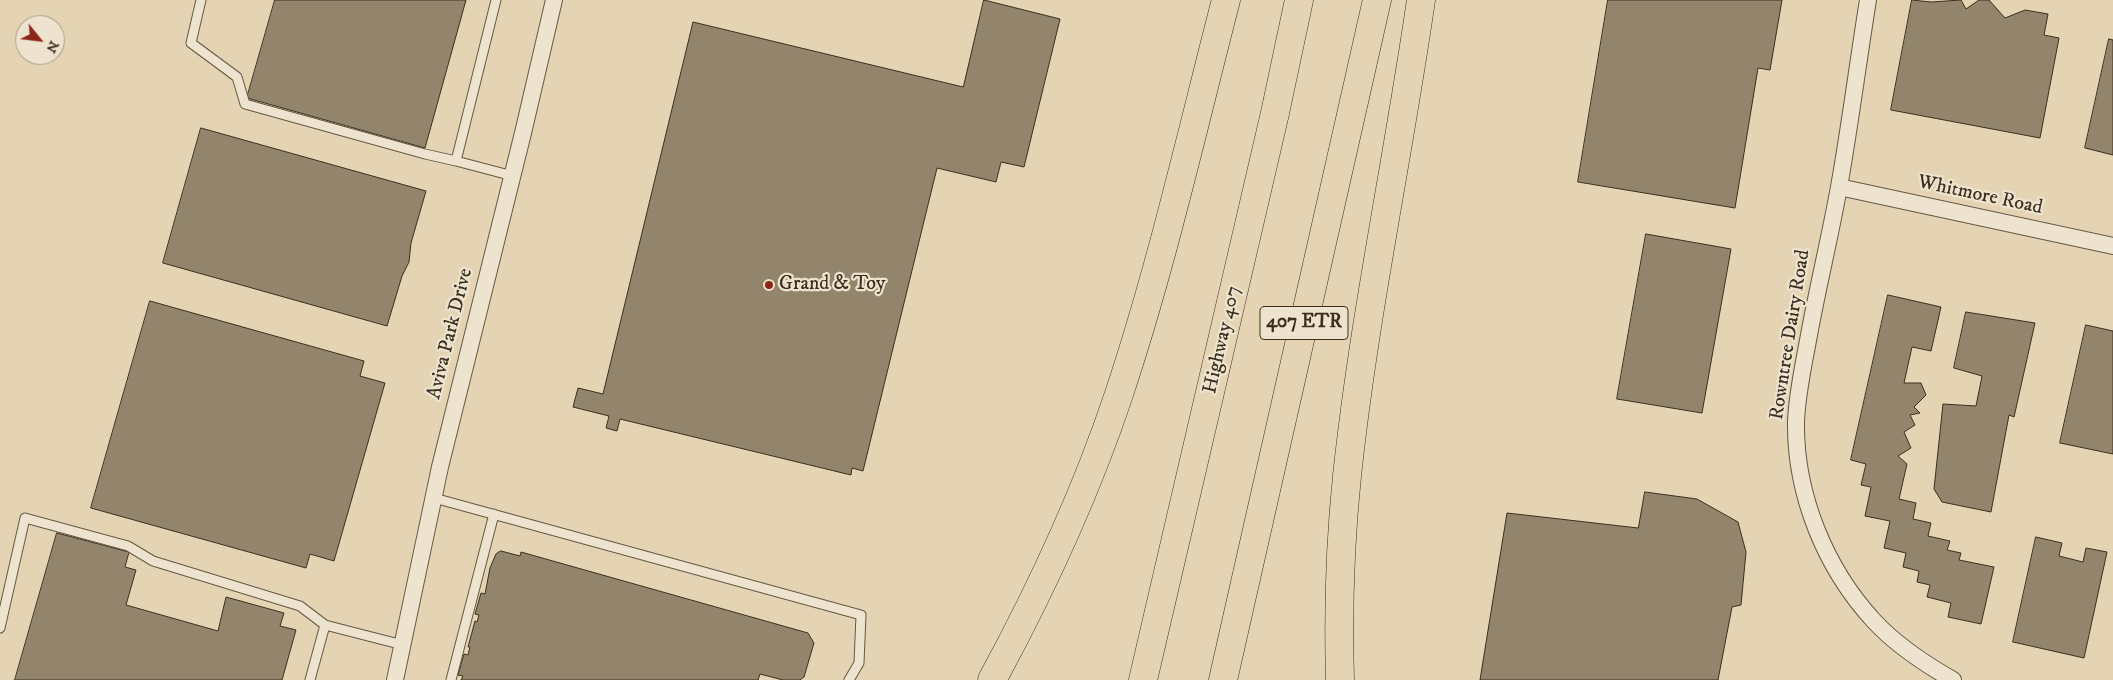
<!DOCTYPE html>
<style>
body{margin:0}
#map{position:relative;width:2113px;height:680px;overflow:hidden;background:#e4d4b3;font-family:"IM FELL DW Pica",serif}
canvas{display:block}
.north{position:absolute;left:15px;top:15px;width:50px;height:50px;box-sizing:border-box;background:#ede3ce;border:1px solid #a69b88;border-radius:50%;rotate:119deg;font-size:14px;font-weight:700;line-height:20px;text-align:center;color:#3c2f1f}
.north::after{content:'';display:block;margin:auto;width:18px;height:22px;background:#8f2418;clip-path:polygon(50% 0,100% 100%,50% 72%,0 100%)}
</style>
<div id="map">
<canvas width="2113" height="680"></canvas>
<div class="north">N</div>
</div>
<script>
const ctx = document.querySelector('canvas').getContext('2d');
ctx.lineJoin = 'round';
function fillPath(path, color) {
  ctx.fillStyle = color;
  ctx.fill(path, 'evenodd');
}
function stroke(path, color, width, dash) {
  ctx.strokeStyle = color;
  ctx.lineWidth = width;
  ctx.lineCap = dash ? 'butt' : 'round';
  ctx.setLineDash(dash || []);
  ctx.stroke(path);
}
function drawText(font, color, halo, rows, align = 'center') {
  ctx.font = font + ' "IM FELL DW Pica",serif';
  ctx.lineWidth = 4.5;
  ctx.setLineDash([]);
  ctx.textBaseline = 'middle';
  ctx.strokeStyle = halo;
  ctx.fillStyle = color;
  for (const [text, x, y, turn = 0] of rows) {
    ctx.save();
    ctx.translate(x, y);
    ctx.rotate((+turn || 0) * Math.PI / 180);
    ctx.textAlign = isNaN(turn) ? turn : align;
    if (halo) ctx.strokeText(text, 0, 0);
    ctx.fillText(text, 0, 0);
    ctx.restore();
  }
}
const building = new Path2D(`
 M275 0H466L425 148 247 98Z
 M984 0 1060 19 1024 167 1001 162 996 182 937 168 863 471 852 468 851 475 620 419 617 431 606 428 609 416 573 407 578 388 603 394 693 22 963 87Z
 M1608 0H1782L1770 70 1758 68 1735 208 1578 182Z
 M1912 0 1931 2 1961 0 1966 9 1979 0H1989L2005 18 2025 10 2048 14 2044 35 2059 38 2040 138 1891 110Z
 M2109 39 2113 40V155L2085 148Z
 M201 128 426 191 411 243 409 262 402 276 387 326 163 263Z
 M1646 234 1731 249 1702 413 1617 399Z
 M1888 295 1941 307 1931 351 1912 347 1904 383H1921L1926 395 1914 407 1920 413 1910 415 1915 425 1904 432 1911 448 1898 456 1907 464 1899 499 1916 503 1913 519 1931 523 1928 536 1950 541 1947 550 1961 553 1959 560 1994 567 1981 624 1948 617 1951 603 1927 597 1930 585 1917 582 1919 571 1903 567 1906 553 1884 548 1890 521 1865 516 1871 487 1861 485 1866 464 1851 460Z
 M150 301 364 361 360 376 385 383 334 561 310 554 306 568 91 508Z
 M1966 312 2035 323 2014 417 2009 415 1991 512 1942 502 1934 489 1943 404 1976 406 1982 376 1954 368Z
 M2086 325 2113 331V454L2060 443Z
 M1645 492 1697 499 1738 522 1746 552 1741 605 1732 607 1718 680H1480L1507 513 1638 528Z
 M57 533 129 552 125 567 136 570 126 605 218 631 226 597 284 613 280 626 296 630 282 680H15Z
 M2036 537 2062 543 2059 556 2083 562 2086 548 2107 552 2084 658 2013 642Z
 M501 551 520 556 521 552 808 633 814 643 804 677 800 680H783L760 674 758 680H461L463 676 458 675 464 654 468 655 470 647H468L475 621 477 622 479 615 475 614 481 593 485 594 490 568 496 554Z`);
const lane = new Path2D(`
 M201 0 191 43 237 77 245 104 425 154 456 161
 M496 0 456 161 513 176
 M434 498 861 615 859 663 849 680
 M0 628 25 518 128 546 153 561 300 606 325 625 403 645
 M310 680 325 625
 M451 680 494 514`);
const street = new Path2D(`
 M1868 0C1858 62 1850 125 1839 187 1830 237 1818 286 1809 335 1804 363 1797 393 1796 422 1795 494 1825 568 1874 621 1896 645 1925 664 1953 680
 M1839 187 2113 246
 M395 680 440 467 523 133 554 0`);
const highway = new Path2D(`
 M992 680C1042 588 1086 493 1119 394 1162 265 1192 131 1226 0
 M1143 680 1275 113 1299 0
 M1223 680 1377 0
 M1340 680C1338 612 1340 543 1347 476 1364 316 1398 159 1421 0`);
const markers = [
 [769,285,5,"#8f2418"]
];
const shields = [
 [1304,323,88]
];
const shieldNames = [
 ["407 ETR",1304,323]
];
const streetNames = [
 ["Whitmore Road",1980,196,12],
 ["Aviva Park Drive",451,334,-76],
 ["Rowntree Dairy Road",1791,335,-81],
 ["Highway 407",1223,340,-77]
];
const poiNames = [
 ["Grand & Toy",779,285]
];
fillPath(building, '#93856c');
stroke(building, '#3c2f1f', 1);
stroke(lane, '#665844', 11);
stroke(street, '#665844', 18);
stroke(highway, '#3c2f1f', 29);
stroke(lane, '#ede3ce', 9);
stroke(street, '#ede3ce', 16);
stroke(highway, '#e4d4b3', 28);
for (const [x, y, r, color] of markers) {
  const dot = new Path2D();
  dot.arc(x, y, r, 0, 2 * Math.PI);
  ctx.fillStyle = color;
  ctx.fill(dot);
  stroke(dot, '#ede3ce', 2);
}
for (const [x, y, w] of shields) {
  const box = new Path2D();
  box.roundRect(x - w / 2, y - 16.5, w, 33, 4);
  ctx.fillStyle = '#ede3ce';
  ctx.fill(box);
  stroke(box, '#3c2f1f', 1);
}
drawText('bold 19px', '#3c2f1f', null, shieldNames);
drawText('20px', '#3c2f1f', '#ede3ce', streetNames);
drawText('20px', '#3c2f1f', '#ede3ce', poiNames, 'left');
</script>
